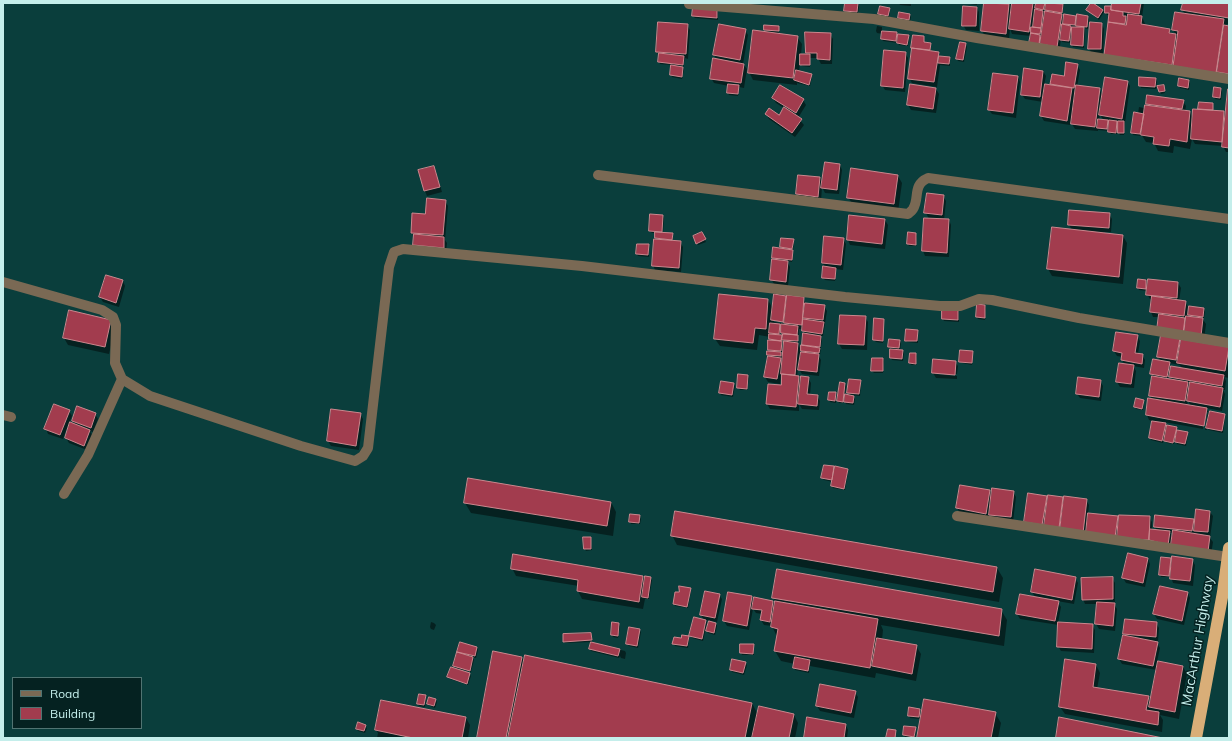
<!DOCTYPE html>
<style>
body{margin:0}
#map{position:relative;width:1232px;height:741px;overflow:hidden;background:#0a3e3c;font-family:Mulish,sans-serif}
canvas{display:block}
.frame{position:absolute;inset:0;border:4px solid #c4eeeb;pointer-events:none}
.legend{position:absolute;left:12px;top:677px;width:130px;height:52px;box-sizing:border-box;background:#052221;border:1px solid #517472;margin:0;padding:5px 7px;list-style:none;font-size:12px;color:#c4eeeb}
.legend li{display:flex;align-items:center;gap:8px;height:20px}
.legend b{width:20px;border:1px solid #517472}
</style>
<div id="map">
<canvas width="1232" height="741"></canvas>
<div class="frame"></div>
<ul class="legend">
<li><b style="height:5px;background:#7a6954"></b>Road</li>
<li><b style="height:11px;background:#a23c4e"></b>Building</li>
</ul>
</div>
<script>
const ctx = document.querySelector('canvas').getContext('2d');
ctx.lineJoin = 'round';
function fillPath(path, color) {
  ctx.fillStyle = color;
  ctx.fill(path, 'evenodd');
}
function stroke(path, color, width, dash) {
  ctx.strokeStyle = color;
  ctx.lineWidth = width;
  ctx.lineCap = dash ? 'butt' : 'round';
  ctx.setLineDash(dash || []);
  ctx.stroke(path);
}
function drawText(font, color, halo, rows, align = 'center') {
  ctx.font = font + ' Mulish,sans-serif';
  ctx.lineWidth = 3;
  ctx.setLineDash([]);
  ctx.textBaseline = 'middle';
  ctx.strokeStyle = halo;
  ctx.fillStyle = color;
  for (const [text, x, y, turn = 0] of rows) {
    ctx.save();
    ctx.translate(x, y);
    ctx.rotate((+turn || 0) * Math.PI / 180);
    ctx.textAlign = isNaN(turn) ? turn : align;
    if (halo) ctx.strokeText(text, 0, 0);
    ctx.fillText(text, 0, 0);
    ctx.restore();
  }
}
const shadow = new Path2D(`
 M846 3 858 4 859 6 858 14 847 13 845 10Z
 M899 3H911V6L900 5Z
 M963 3H977V5Z
 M985 3H1064L1062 14H1061L1064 20 1065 15 1088 17 1089 19 1088 29 1084 28 1085 30 1084 48 1073 47 1072 45V37H1071L1070 43 1062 42 1061 39 1059 52 1040 47 1031 36 1012 34 1010 29 1009 39 985 36 982 31ZM1045 7 1048 13 1044 12Z
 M1113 3H1144L1142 17 1146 26 1169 30 1172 35H1176L1173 30 1185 14 1182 10 1184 3H1229V24H1226L1227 26 1229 27V73L1222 74 1105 54 1110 15H1107L1106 13 1111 7 1112 10Z
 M977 8 979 12V31L966 30 963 25Z
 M889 9 890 11 889 18 880 16 879 14Z
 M717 10 718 12V20L695 18 693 16Z
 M1087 10H1103L1104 12 1099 20Z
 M910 15 911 17 910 22 901 20 899 18Z
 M1102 24 1104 29 1103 54 1092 53 1089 49Z
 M687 25 690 30 688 59 685 58 683 67H682L684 70 682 79 672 77 671 75 672 65 660 64 659 61V56L657 52Z
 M765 26 778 27 779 34 797 37 802 44 801 55H808L806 53 830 34 833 39 832 64H821L818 58H810V67L802 66 800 62 799 72 811 75 812 77 810 86 797 83V85L753 80 749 72 766 33 765 30Z
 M877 26 882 27V32L896 33 899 37 908 36 909 38 908 46 899 45 898 43 883 41 882 39 883 34 877 33 876 31Z
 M745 30 748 35 743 64 747 69 744 88 739 87 738 96 729 95 728 93 729 86 714 83 711 78 717 60 714 55Z
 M914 36 924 37V44H930L931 46V52L938 53 941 58H949L950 60V66L940 65 937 87 912 83 909 78Z
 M965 44 967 47 964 62 958 61 957 59Z
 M905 53 908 58 905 92 885 90 882 85Z
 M1077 65 1080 70 1077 87 1099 89 1103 96 1127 81 1130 86 1125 123 1124 135H1120L1117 130V134H1111L1109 131 1098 130V131L1075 129 1070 121V125L1044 121 1041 116 1043 102 1025 99 1022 95 1043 71 1046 76 1044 85 1053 86 1051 84 1065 77ZM1100 114 1102 118 1104 120H1099Z
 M1018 77 1020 82 1016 118 992 114 989 110Z
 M1156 79 1157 81 1156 89 1141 88 1140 85Z
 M1180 79 1189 80 1190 83 1189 90 1180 88 1179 86Z
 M911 85 936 89 939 94 936 113 911 110 908 105Z
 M1164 88 1165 93 1161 94 1160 92Z
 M1220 89 1222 91 1221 100 1215 99 1214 97Z
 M1229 90V152H1226L1223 146 1195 144 1192 139 1190 149 1174 146 1173 153 1158 151 1154 143 1146 142 1141 134V136L1133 135 1132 132 1138 114 1139 107 1144 108 1145 111 1149 107 1147 104 1183 101 1186 106 1185 112H1190L1193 119 1201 111 1199 108 1212 104 1213 112H1224L1226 117Z
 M773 98 803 100 806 105 798 118 804 125 795 137 769 119 767 114 779 116 784 108 776 103Z
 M840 165 842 170 839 194 825 193 822 187 821 201 800 199 797 194 820 178 823 184Z
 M434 167 436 172 442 192 427 196 425 191Z
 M898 176 902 183 898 212 853 205 848 197Z
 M943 196 946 201 944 220H949L951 225 949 257 925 256 923 251 929 219 926 213Z
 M445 201 448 206 445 240 447 243 446 252 414 237 412 233 426 215Z
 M1109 214 1112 219 1111 232H1104V234L1123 236 1127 243 1123 284 1052 276 1048 269 1072 230 1069 225Z
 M662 215 664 218 663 234H672L673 242H680L683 247 681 272 655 270 653 265 657 240 656 233H652L650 231Z
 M885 220 888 225 885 249 850 245 848 240Z
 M701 233 706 242 698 245 694 237Z
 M916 234 917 236 916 246H909L908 244Z
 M782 239 793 240 794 242 793 250H792L793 253 792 262 787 261 790 267 788 286 774 284 771 279 775 261 773 257 782 250 781 247Z
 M843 239 846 244 843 270 835 269 836 271 835 281 825 280 823 278 824 266 823 263Z
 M648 245 649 247V257L638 256 637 254Z
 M1146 280 1148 285 1178 283 1181 288 1179 301 1185 302 1188 307 1187 318H1191L1189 315 1203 309 1205 311 1204 318H1202L1206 324 1204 340 1178 337 1181 344 1228 348 1229 350V378L1224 377 1226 381 1225 390H1223L1225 394 1222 411 1206 408 1210 415H1224L1225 417 1223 433 1209 430 1207 428V430H1205L1208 412H1205L1203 429 1164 422 1168 429 1176 428 1177 431 1187 433 1188 435 1186 446 1177 444 1175 441 1174 444 1167 443 1164 439 1163 443 1151 440 1150 438 1153 421 1149 420 1147 415 1152 400 1150 395 1153 376 1151 374 1161 362 1158 357 1162 336 1160 317H1153L1151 312 1152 300 1150 299 1147 294 1148 291 1139 290 1138 288ZM1169 363 1180 365 1182 369 1170 376 1173 381 1168 380 1170 365ZM1188 400 1191 407 1187 406Z
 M123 281 125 286 119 307 103 302 100 297Z
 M775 295 803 298 806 304 824 306 827 311 823 336H820L822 339 820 355H818L821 360 819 376 802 374 798 368 797 377 801 382 808 378 811 383 810 395 817 396 820 401 819 410 802 409 799 404V411L770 409 767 404 782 386 783 374H781L780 384 768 382 765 377 768 355 770 352 769 350 771 342 770 337 759 335 757 350 720 346 715 339 768 300 773 309ZM774 320 788 322V324L774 322ZM799 329H803L804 334 802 351 803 353 800 352V348L797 342 798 343ZM781 331 785 342 784 358 780 352H782V338L780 336ZM780 358H784L783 364Z
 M978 305 985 306 986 308 985 320 978 319 977 317Z
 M958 310 959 312V322L944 321 943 319Z
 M865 317 868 322 867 350 842 349 839 344Z
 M883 320 884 322 883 343 876 342 874 340Z
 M110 321 115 328 109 354 68 345 64 338Z
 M917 331 918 333V343L907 342 906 340Z
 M1117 333 1137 336 1140 341 1138 354 1142 355 1145 360 1144 368 1133 366 1136 371 1134 388 1120 387 1117 382 1125 365 1122 360 1123 357 1117 356 1114 351Z
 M900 341 901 343 900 351H903L904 353 903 361 892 360 891 358V349L889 346Z
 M972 352 973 354 972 365 962 363 960 361Z
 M916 354 917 356 916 365H911L910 363Z
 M883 359 884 361 883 373H874L872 371Z
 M955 362 958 366 957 374 935 372V374L957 376V379L936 378 933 373Z
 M747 376 749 378 747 390H740L738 387Z
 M860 381 861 383 860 396 852 395 855 399 854 405 846 404 844 400 843 403H839L838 401 845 384 846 386 845 395 850 396 848 392Z
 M1100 381 1103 386 1101 401 1080 398 1077 394Z
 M722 382 733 384 735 386 733 397 721 395 720 393Z
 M830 393H835L836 395V403L830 402 829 400Z
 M1143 401 1144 403 1143 410 1136 409 1135 407Z
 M332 410 360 414 363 419 359 450 331 446 328 441Z
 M69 411 72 416 69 423 75 425 73 421 95 414 98 419 93 432 90 431 92 435 87 450 69 443 66 438 70 426 68 425 63 439 48 434 46 429Z
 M833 467 835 470H847L848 472 845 490 833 488 832 486 833 482 824 480 822 478Z
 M961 486 990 491 992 496 1013 492 1016 497 1013 522 993 520 989 514V518L960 513 957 508Z
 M1046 497 1048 501 1062 498 1065 502 1086 500 1089 505 1088 514 1117 517 1119 521 1149 517 1152 522V530L1157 531 1155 527 1193 520 1196 524 1210 512 1213 516 1210 538 1213 542 1211 555 1027 527ZM1170 533H1174L1173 538Z
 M611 502 616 512 613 536 471 513 465 503Z
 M676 512 997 568 1003 578 999 602 677 545 672 535Z
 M639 516 641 519 640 524H631L630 521Z
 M590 538 592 550 586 551 585 549Z
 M1170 558 1172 563 1192 560 1195 565 1193 586 1173 583 1171 577H1161L1160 574Z
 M1148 559 1150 564 1145 587 1126 583 1123 578Z
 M512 568 643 577 645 581 650 578 652 580 649 599H645L643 609 582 599 578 591 579 586 516 576Z
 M1075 578 1078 583 1074 604 1057 601 1061 607 1058 623 1092 625 1095 630 1094 653 1061 651 1058 646 1059 625 1020 619 1017 614 1036 598 1032 592Z
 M1112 578 1115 583V604H1114L1117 609 1115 631 1099 629 1096 624 1098 604H1085L1083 599Z
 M690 589 691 591 688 608 675 606 674 604 679 593Z
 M729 593 751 597 754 602V599L773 602 775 606 776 603 773 597 1001 610 1007 620 1004 646 881 625 883 630 882 640 916 646 921 654 916 681 876 673 875 678 810 666 809 673 795 670 794 668 795 664 781 661 775 651 777 637 772 626 764 625 761 620 762 614 756 613 753 609 749 630 727 626 724 621Z
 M1188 593 1190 598 1184 625 1157 619 1154 614Z
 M719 595 722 599 717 622 705 620 707 623 703 641 692 638 691 636 704 620 701 615Z
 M431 622 434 623 436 625 434 630 431 629 430 627Z
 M1156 623 1159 628 1158 641H1156L1160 648 1157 662 1183 667 1187 674 1179 719 1160 715 1163 720 1162 732 1065 714 1060 707 1096 665 1100 673 1097 689 1148 697 1151 702 1157 670 1122 664 1119 659 1126 637 1124 634Z
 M618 624 620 626 618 638 613 637 612 635Z
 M716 624 717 626 715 635 708 633 707 631Z
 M639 630 641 632 638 648 629 646 627 644Z
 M591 634 592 643 625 651 626 653 625 659 621 658 620 656 619 658 591 651 590 649 591 642 565 643 564 641Z
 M688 637 689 639 688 648 675 646 673 643Z
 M753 645 754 647V655H742L741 652Z
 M477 648 478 650 476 658 472 657 474 660 471 672 459 669 458 671 469 674 471 676 468 685 450 679 448 677 457 670 454 666 460 654 458 651Z
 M521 657 525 663 752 703 758 715H794L798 723 795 738H478Z
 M745 663 747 665 744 675 732 672 731 670Z
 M855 692 858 697 854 718 820 711 817 706Z
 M425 696 426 698 425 707 419 706 418 704Z
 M430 698 436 700 437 702 435 708 430 706 428 704Z
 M919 709 920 712V719L910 718 909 716Z
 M995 713 1001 723 998 738H918Z
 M466 718 470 725 468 738H377L378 733 376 730Z
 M846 725 848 730 847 738H805Z
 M365 726 367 728 365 733 358 731 357 729Z
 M905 727 915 728 916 730 915 738 905 737 904 735Z`);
const building = new Path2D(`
 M845 3H858L857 12 844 11Z
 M984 3 1009 4 1006 34 981 31Z
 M1012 3H1033L1029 32 1009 29Z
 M1036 3H1045L1043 10 1035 8Z
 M1046 3 1063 4 1062 13 1045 10Z
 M1091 3H1093L1103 10 1098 18 1086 10Z
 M1112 3H1141L1139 14 1111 10Z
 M1183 3H1229V18L1181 10Z
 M880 6 890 8 888 16 878 14Z
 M963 6 977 7 976 26H962Z
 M1105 6H1111V10L1123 12V16H1126L1125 24 1108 22 1109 13H1105Z
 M693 7 717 9V18L692 16Z
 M1035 9 1043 11 1041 28 1033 27Z
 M1045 11 1062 14 1057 47 1040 44Z
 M899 12 910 14 909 20 898 18Z
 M1175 12 1224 19 1216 73 1173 66 1178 31 1172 30Z
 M1064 14 1076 16 1075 25 1063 24Z
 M1077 14 1088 16 1087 27 1076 26Z
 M1128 14 1142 16 1141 24 1170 29 1169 33 1176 34 1172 65 1104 55 1108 22 1126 25Z
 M658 22 688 24 686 54 656 52Z
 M1090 22 1102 23 1101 49H1088Z
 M719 24 746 29 740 60 713 55Z
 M1062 24 1071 26 1069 41 1060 40Z
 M764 25 779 26V31L764 30Z
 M1224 25 1229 26V74L1217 72Z
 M1031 27 1041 28 1040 34 1031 33Z
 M1072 27H1084L1083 46 1071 45Z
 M753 30 798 36 793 78 748 73Z
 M882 31 897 32 896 41 881 39Z
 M805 32 831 33 830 60 817 59V53H806Z
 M1031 33 1040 35 1039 45 1029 43Z
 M898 34 909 35 907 45 897 43Z
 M913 35 924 36V42L931 43 930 50 911 48Z
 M960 42 966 43 963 60 956 59Z
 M912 48 939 52 934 82 908 79Z
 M884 50 906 52 903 88 881 86Z
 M659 53 684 56 683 65 658 62Z
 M800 54H810V65H800Z
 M939 56 950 57 949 64 938 63Z
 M713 58 744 64 741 83 710 79Z
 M1066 62 1078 64 1074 88 1050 84 1052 74 1064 76Z
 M671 65 683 67 682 77 670 75Z
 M1024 68 1043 71 1040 97 1021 95Z
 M796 70 812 74 809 85 794 80Z
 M993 73 1018 76 1013 113 988 110Z
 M1105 77 1128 81 1122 119 1099 115Z
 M1139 77 1156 78 1155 87 1139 86Z
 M1179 78 1189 80 1188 88 1178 86Z
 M728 84 739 85 738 94 727 93Z
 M910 84 936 88 933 109 907 105Z
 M1045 84 1072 88 1067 121 1040 116Z
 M780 85 804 99 796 113 772 98Z
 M1076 85 1100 88 1095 127 1071 124Z
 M1164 85 1165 91 1159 92 1157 86Z
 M1214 87 1221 88 1220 98 1213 97Z
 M1228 89H1229V148L1222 147Z
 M1147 95 1184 100 1182 109 1146 104Z
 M1199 102 1213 103V110L1198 109Z
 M1145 105 1190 111 1187 142 1170 139 1169 146 1153 144 1154 137 1141 135Z
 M784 107 802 119 792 133 765 114 769 108 779 115Z
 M1193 109 1224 111 1222 142 1191 139Z
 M1134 112 1144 114 1140 134 1131 133Z
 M1098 119 1108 120 1107 129 1097 128Z
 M1109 120 1117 121 1116 133 1108 132Z
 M1118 121H1124V133H1118Z
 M825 162 840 164 837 190 821 188Z
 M434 166 440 187 424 191 418 170Z
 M851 168 898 175 894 204 847 198Z
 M798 175 820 177 818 197 796 194Z
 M927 193 944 195 942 215 924 213Z
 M427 198 446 200 443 235 411 233 412 213 425 214Z
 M1069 210 1110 213 1109 228 1068 225Z
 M650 214 663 215 662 232 649 231Z
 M849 215 885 219 882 244 847 240Z
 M924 218 949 219 947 253 922 251Z
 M1052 227 1123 235 1119 277 1047 269Z
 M655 232 673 233 672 240 655 238Z
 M702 232 706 239 696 244 693 236Z
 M908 232 916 233V245L907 244Z
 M414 234 444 237V248L413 245Z
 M824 236 844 238 841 265 822 263Z
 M781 238 794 239 792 249 780 247Z
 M654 239 681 241 679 268 652 266Z
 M637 244H649L648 255 636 254Z
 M773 247 793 250 792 260 772 258Z
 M772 259 788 261 786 282 770 280Z
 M823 266 836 268 835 279 822 278Z
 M106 275 123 280 116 303 99 297Z
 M1138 279 1146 280V289L1137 288Z
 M1148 279 1178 282 1177 298 1146 295Z
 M719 294 768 299 766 329 755 328 753 343 714 339Z
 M774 294 786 296 783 322 771 320Z
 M787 295 804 297 802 325 784 323Z
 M1152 296 1186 301 1184 316 1150 312Z
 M805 303 825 305 823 320 803 318Z
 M977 304 985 305V318L976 317Z
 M1189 306 1204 308 1203 317 1188 315Z
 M942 309H958V320L942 319Z
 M69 310 111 320 105 347 63 338Z
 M1159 314 1185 318 1183 334 1157 330Z
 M840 315 866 316 864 345 838 344Z
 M1186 316 1203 318 1201 336 1184 334Z
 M874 318 884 319 883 341 873 340Z
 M803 319 824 322 822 334 802 331Z
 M770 323 780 324 779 334 769 333Z
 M781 324 798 326 797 335 781 333Z
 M906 329 918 330 917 341H905Z
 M1116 332 1138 335 1135 353 1143 354 1142 364 1121 360 1122 353 1113 351Z
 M803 333 821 336 820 347 802 345Z
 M769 334 782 335 781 341 769 339Z
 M783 334 798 335V341L782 340Z
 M1161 335 1180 338 1176 360 1157 357Z
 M889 339 900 340 899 348 888 347Z
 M1181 339 1229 347 1225 371 1177 363Z
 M768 340 782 341 781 351 768 350Z
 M784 341 798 343 795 375 781 374Z
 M801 345 820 348 819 353 801 351Z
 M890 349 903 350 902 359 890 358Z
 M960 350 973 351 972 363 959 362Z
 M767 351 781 352V356L767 355Z
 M801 352 819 354 817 372 798 370Z
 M910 353H916V364L909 363Z
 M768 356 781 358 777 379 764 377Z
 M872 358H883V371H871Z
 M933 359 956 361 955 375 932 373Z
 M1153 359 1170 362 1167 377 1150 374Z
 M1119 363 1134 365 1131 384 1116 382Z
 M1171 366 1224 375 1222 386 1169 377Z
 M738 374 748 375 747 389 737 388Z
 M782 374 799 376 796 407 766 404 768 384 781 385Z
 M801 376 809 377 807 394 818 395 817 406 798 404Z
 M1152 376 1188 382 1185 401 1149 396Z
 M1078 377 1101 380 1099 397 1076 394Z
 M849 379 861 380 859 394 847 393Z
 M721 381 734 383 732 395 719 393Z
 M840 382 845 383 843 402 837 401Z
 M1190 382 1223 388 1220 407 1187 401Z
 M829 392H836L835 401 828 400Z
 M845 394 854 396 853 403 844 402Z
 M1136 398 1144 400 1142 409 1134 407Z
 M1148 398 1207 408 1204 426 1146 415Z
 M54 404 70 410 60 435 44 429Z
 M77 406 96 413 91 428 72 421Z
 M331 409 361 413 356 446 327 441Z
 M1210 411 1225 414 1222 431 1206 428Z
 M1152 421 1166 423 1162 441 1149 438Z
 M70 422 90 430 84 446 65 438Z
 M1167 425 1177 427 1173 443 1164 441Z
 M1177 430 1188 432 1185 444 1175 442Z
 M824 465 834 466 832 480 821 478Z
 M835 466 848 469 844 489 831 486Z
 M468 478 611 502 607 526 464 503Z
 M960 485 990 490 986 514 956 508Z
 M992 488 1014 491 1011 517 989 515Z
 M1028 493 1047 496 1042 525 1024 522Z
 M1048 495 1063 497 1059 528 1044 526Z
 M1064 496 1087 499 1083 533 1060 530Z
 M1196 509 1210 511 1208 532 1194 531Z
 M675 511 997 567 993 592 671 536Z
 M1088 513 1118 516 1115 537 1086 533Z
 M630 514 640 515 639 523 629 522Z
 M1119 515 1150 516 1149 540 1117 538Z
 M1155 515 1194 519 1192 531 1154 527Z
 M1150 529 1170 531 1168 545 1149 540Z
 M1173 530 1210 536 1208 551 1171 545Z
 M583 537H591V549H584Z
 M1128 553 1148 558 1143 583 1122 578Z
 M513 554 643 576 639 602 577 591 578 580 511 569Z
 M1172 556 1193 559 1190 581 1170 579Z
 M1161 557 1171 558 1169 576 1159 575Z
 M777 569 1002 609 999 636 772 598Z
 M1035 569 1076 577 1072 600 1031 592Z
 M645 576 651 577 648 598 642 597Z
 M1113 577V599L1082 600 1081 578Z
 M679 586 691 588 687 607 673 604 675 592H679Z
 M1160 586 1188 592 1182 621 1153 614Z
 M705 591 720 594 715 618 700 615Z
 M728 592 752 596 747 626 723 621Z
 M1020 594 1059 601 1055 621 1016 614Z
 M754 597 773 601 770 622 760 620 762 610 752 609Z
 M775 601 878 619 870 668 774 651 778 629 771 627Z
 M1097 602 1115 603 1113 626 1095 624Z
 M694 617 706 620 702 639 689 636Z
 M1125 619 1157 622 1156 637 1123 634Z
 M709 621 716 623 714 633 706 631Z
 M612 622 619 623 618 636 611 635Z
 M1058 622 1093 624 1092 649 1057 647Z
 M629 627 640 629 637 646 626 644Z
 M591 633 592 640 563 642V634Z
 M682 635 689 636 687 646 672 644 674 637 681 638Z
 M1123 635 1158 642 1153 666 1118 659Z
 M877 638 917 645 912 674 872 666Z
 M460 642 477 647 475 656 457 652Z
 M591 642 620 649 618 656 589 649Z
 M740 644H754L753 654 740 653Z
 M493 651 522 657 506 738H477Z
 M457 652 473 657 470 671 453 666Z
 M525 655 752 703 745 738H508Z
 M795 657 810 660 808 671 793 668Z
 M732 659 746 662 743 673 730 670Z
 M1065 659 1096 664 1093 687 1149 696 1146 710 1159 712 1158 725 1059 707Z
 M1158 661 1183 666 1175 712 1149 707Z
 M451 667 470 673 467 684 447 677Z
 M820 684 856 691 851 713 816 706Z
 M419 694 426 695 424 705 417 704Z
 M429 697 436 699 434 706 427 704Z
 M924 699 996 712 991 738H917Z
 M381 700 466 717 462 738H413L375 730Z
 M759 706 794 714 789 738H752Z
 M909 707 920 709 919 717 908 716Z
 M807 717 846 724 844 738H804Z
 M1059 717 1163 738H1056Z
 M358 722 366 725 364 731 356 729Z
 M904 726 916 727 914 737 903 735Z
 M888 729 896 730 895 738H886Z`);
const street = new Path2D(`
 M689 4 874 19 977 38 1229 79
 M598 175 908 214C909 213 913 210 913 209 920 198 912 185 928 178L1229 219
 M3 282 102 310 113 317 116 325 115 363 122 379 150 396 301 446 355 461 363 456 368 448 389 267 394 252 403 249 582 266 845 297 940 306H960L979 299 992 300 1079 318 1229 343
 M3 415 11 417
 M64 494 88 455 122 379
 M957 516 1228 557`);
const highway = new Path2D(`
 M1196 738 1223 592 1229 548`);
const streetNames = [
 ["MacArthur Highway",1198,641,-80]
];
fillPath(shadow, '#0007');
fillPath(building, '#a23c4e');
stroke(building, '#cc878e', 1);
stroke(street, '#7a6954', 10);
stroke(highway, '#d9ae78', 12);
drawText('14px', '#c4eeeb', '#052221', streetNames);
</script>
